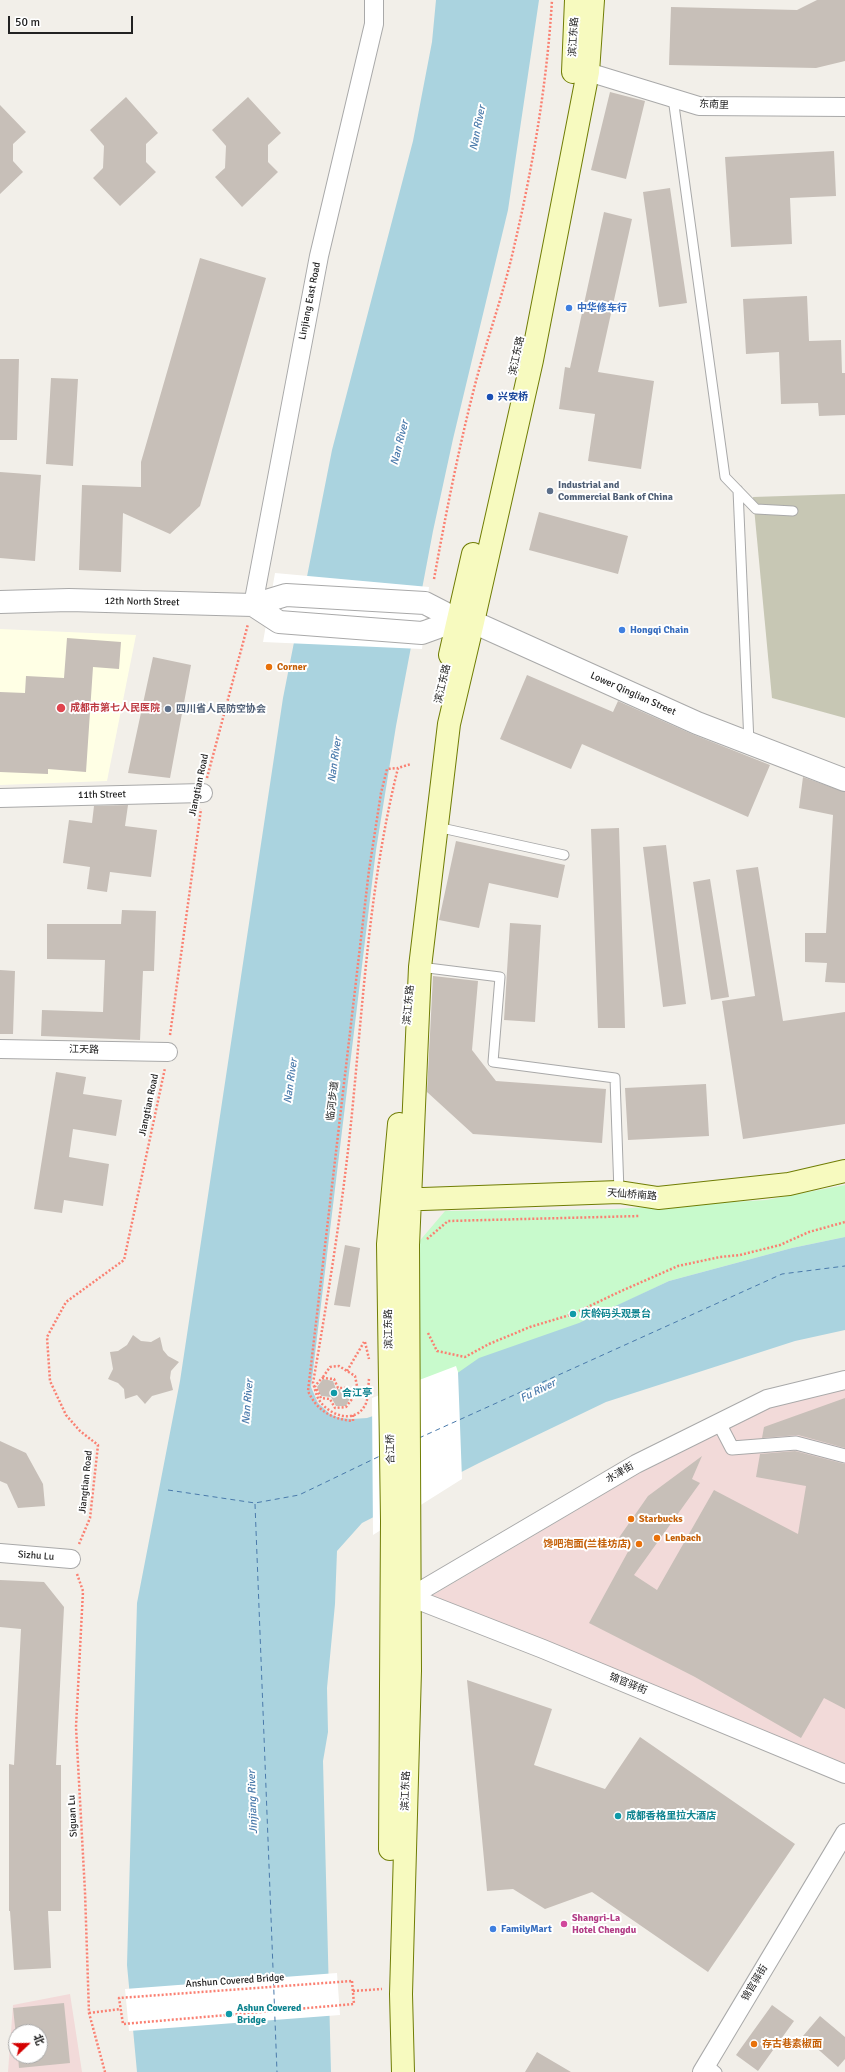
<!DOCTYPE html>
<meta charset="utf-8">
<style>
body{margin:0}
#map{position:relative;width:845px;height:2072px;overflow:hidden;background:#f2efe9;font-family:Signika,"Noto Sans SC",sans-serif}
canvas{display:block}
.north{position:absolute;left:8px;top:2024px;width:40px;height:40px;box-sizing:border-box;background:#fff;border:1px solid #a7a7a7;border-radius:50%;rotate:68deg;font-size:11px;font-weight:700;line-height:16px;text-align:center;color:#222}
.north::after{content:'';display:block;margin:auto;width:14px;height:18px;background:#d40000;clip-path:polygon(50% 0,100% 100%,50% 72%,0 100%)}
.scale{position:absolute;left:8px;top:16px;width:125px;height:18px;box-sizing:border-box;border:2px solid #222;border-top:0;padding-left:5px;font-size:12px;line-height:14px;white-space:nowrap;color:#222;-webkit-text-stroke:3px #fff;paint-order:stroke}
</style>
<div id="map">
<canvas width="845" height="2072"></canvas>
<div class="north">北</div>
<div class="scale">50 m</div>
</div>
<script>
const ctx = document.querySelector('canvas').getContext('2d');
ctx.lineJoin = 'round';
function fillPath(path, color) {
  ctx.fillStyle = color;
  ctx.fill(path, 'evenodd');
}
function stroke(path, color, width, dash) {
  ctx.strokeStyle = color;
  ctx.lineWidth = width;
  ctx.lineCap = dash ? 'butt' : 'round';
  ctx.setLineDash(dash || []);
  ctx.stroke(path);
}
function drawText(font, color, halo, rows, align = 'center') {
  ctx.font = font + ' Signika,"Noto Sans SC",sans-serif';
  ctx.lineWidth = 4;
  ctx.setLineDash([]);
  ctx.textBaseline = 'middle';
  ctx.strokeStyle = halo;
  ctx.fillStyle = color;
  for (const [text, x, y, turn = 0] of rows) {
    ctx.save();
    ctx.translate(x, y);
    ctx.rotate((+turn || 0) * Math.PI / 180);
    ctx.textAlign = isNaN(turn) ? turn : align;
    if (halo) ctx.strokeText(text, 0, 0);
    ctx.fillText(text, 0, 0);
    ctx.restore();
  }
}
const commercial = new Path2D(`
 M845 1389V1766L428 1598 638 1474 774 1406Z
 M70 1994 82 2072H8L13 2005ZM16 2032H40V2056H16Z`);
const education = new Path2D(`
 M0 629 136 635 107 781 0 785Z`);
const construction = new Path2D(`
 M845 494V718L772 698 753 497Z`);
const park = new Path2D(`
 M845 1185V1237L792 1248 669 1281 416 1402 411 1251 445 1211 614 1209 766 1200Z`);
const water = new Path2D(`
 M436 0H539L508 210 453 439 433 531 396 726 376 850 311 1387 318 1403 330 1414 339 1418 352 1419 367 1418 416 1402 479 1358 579 1323 669 1281 792 1248 845 1237V1330L795 1341 606 1402 479 1463 362 1523 337 1551 335 1604 327 1688 328 1732 323 1761 331 2072H137L127 1965 137 1603 180 1381 283 698 332 450 413 141 432 42Z`);
const pier = new Path2D(`
 M275 573 429 587 422 649 263 642Z
 M456 1366 458 1372 462 1479 373 1535 372 1398Z
 M337 1973 340 2015 129 2031 125 1989Z`);
const ferry = new Path2D(`
 M419 1438 782 1274 845 1266
 M168 1490 255 1503 299 1495 380 1456
 M255 1504 277 2072`);
const building = new Path2D(`
 M817 0H845V61L816 68 669 65 671 7 797 10Z
 M610 92 645 101 626 179 591 170Z
 M126 97 158 133 146 144V162L156 172 120 206 93 178 103 168 104 146 90 130Z
 M248 97 281 133 268 145V162L278 172 242 207 215 177 225 168 226 146 212 130Z
 M0 105 26 132 13 144V161L23 172 0 194Z
 M834 151 836 196 790 198 792 244 731 247 725 157Z
 M670 188 687 303 659 307 643 192Z
 M604 212 632 219 598 372 654 381 641 469 588 461 595 414 559 409 565 367 570 368Z
 M200 258 266 278 200 506 170 534 123 513 121 572 79 570 82 485 141 487V462Z
 M807 296 809 341 841 340 842 373H845V415L819 416 818 403 781 404 779 352 746 354 743 299Z
 M0 359H19L17 440H0Z
 M51 378 78 379 73 466 46 464Z
 M0 472 41 475 35 561 0 558Z
 M539 512 628 536 618 574 529 550Z
 M67 638 121 642 119 669 93 667 86 772 48 769V774L0 772V692L25 693 26 676 64 678Z
 M153 657 191 665 170 778 128 773Z
 M527 675 613 712 618 701 692 734 770 765 748 817 582 744 571 769 500 739Z
 M803 777 845 792V983L825 982 827 963 805 962V933H826L833 815 799 808Z
 M128 805 125 826 157 830 151 877 110 872 107 892 87 889 90 867 63 863 69 820 92 823 94 806Z
 M619 828 625 1028H598L591 829Z
 M456 841 565 865 558 898 489 883 479 928 439 920Z
 M666 845 686 1004 663 1007 643 847Z
 M758 867 783 1021 845 1012V1124L743 1139 722 1001 755 996 736 870Z
 M710 879 729 997 711 1000 693 882Z
 M122 910 156 911 154 971H143L140 1040 41 1036 42 1010 103 1012 105 960 47 959V924H121Z
 M510 923 541 925 535 1022 504 1020Z
 M0 970 15 971 13 1034H0Z
 M433 976 478 981 472 1050 496 1081 606 1089 602 1143 473 1134 427 1092Z
 M56 1072 86 1077 83 1094 122 1100 116 1136 73 1129 69 1157 109 1164 103 1206 64 1200 62 1213 34 1209Z
 M706 1084 709 1136 628 1140 625 1088Z
 M345 1245 360 1248 350 1307 334 1305Z
 M133 1335 141 1341 151 1342 160 1337 163 1350 168 1356 179 1362 171 1371 170 1378 173 1390 152 1396 145 1404 137 1395 125 1399 124 1389 118 1383 108 1379 113 1369 110 1352 118 1351 127 1345Z
 M323 1379 333 1381 336 1389 346 1390 350 1398 346 1406H336L331 1397 321 1396 317 1387Z
 M845 1398V1448L798 1435 762 1438 764 1427Z
 M0 1441 26 1453 43 1484 45 1506 18 1508 7 1484 0 1481Z
 M795 1451 845 1464V1709L824 1698 801 1738 695 1677 589 1623 630 1548 618 1539 648 1496 702 1456 692 1479 700 1483 634 1575 657 1590 714 1490 798 1534 806 1486 756 1477 760 1454Z
 M0 1580 44 1582 64 1607 56 1765H61V1911H48L51 1968 14 1970 10 1911H9V1764L14 1765 21 1629 0 1627Z
 M467 1680 552 1709 534 1765 605 1789 640 1737 795 1844 708 1972 592 1892 545 1909 513 1889 487 1891Z
 M64 2003 70 2063 19 2068 18 2056H40V2032H16V2036L13 2008Z
 M772 2005 794 2021 758 2071 736 2055Z
 M820 2016 845 2037V2059L838 2067 803 2036Z
 M537 2052 571 2072H525Z`);
const path = new Path2D(`
 M434 579C446 513 459 446 476 381 488 336 504 292 514 247 533 166 547 83 552 0
 M207 778 248 624
 M170 1035 201 809
 M427 1239 448 1221 640 1216
 M428 1333 437 1351 465 1357 489 1344 530 1327 573 1314 619 1292 678 1266 720 1257 740 1255 780 1245 809 1232 845 1222
 M365 1342 369 1359
 M347 1371 364 1342
 M323 1377 330 1367 339 1366 355 1376 357 1386 352 1398
 M322 1378 334 1379 338 1388H348L352 1399 346 1407 335 1408 330 1399 321 1398 315 1386Z
 M369 1379C368 1387 369 1400 364 1407 353 1424 329 1415 319 1400 316 1395 315 1389 313 1383 328 1296 342 1210 351 1123 363 1005 369 884 398 768L411 764
 M353 1415V1421C332 1419 317 1411 308 1391L369 870 381 793 387 769 398 768
 M79 1544 90 1518 98 1445 80 1431 66 1415 50 1381 47 1337 66 1302 124 1260 165 1068
 M77 1574 83 1591 76 1727 85 1892 89 2013 105 2072
 M352 1981 354 2004 123 2024 119 1998Z
 M353 1991 382 1989
 M89 2013 120 2009`);
const service = new Path2D(`
 M673 98 725 477 756 509 793 511
 M738 490 749 743
 M437 827 564 855
 M420 967 500 977 493 1062 615 1078 619 1192
 M707 2063 717 2072`);
const pedestrian = new Path2D(`
 M719 1423 732 1448 796 1443 845 1456`);
const minor = new Path2D(`
 M588 72 699 106 845 107
 M253 605 319 256 374 24V0
 M0 798 203 793
 M0 1049 168 1052
 M0 1553 71 1559
 M410 1597 636 1464 767 1399 845 1380
 M410 1597 543 1649 845 1774
 M702 2072 845 1833`);
const tertiary = new Path2D(`
 M0 602 69 600 253 605 279 622 422 633 458 620 473 622 697 723 845 780
 M253 605 286 595 425 603 458 620`);
const secondary = new Path2D(`
 M573 72 576 0
 M450 655 473 554
 M395 1200 619 1192 658 1198 789 1184 845 1171
 M390 1849 392 1521 388 1244 399 1124
 M403 2072 401 1994 410 1671 408 1245 420 967 449 724 473 622 532 360 588 72 593 0`);
const markers = [
 [569,308,4,"#3f7fe0"],
 [490,397,4,"#1a4fb4"],
 [550,491,4,"#5c6f8a"],
 [622,630,4,"#3f7fe0"],
 [269,667,4,"#e8710a"],
 [61,708,5,"#e0444e"],
 [168,709,4,"#5c6f8a"],
 [573,1314,4,"#0f9aa8"],
 [334,1393,4,"#0f9aa8"],
 [631,1519,4,"#e8710a"],
 [657,1538,4,"#e8710a"],
 [639,1544,4,"#e8710a"],
 [618,1816,4,"#0f9aa8"],
 [564,1924,4,"#d1479c"],
 [493,1929,4,"#3f7fe0"],
 [229,2014,4,"#0f9aa8"],
 [754,2044,4,"#e8710a"]
];
const streetNames = [
 ["滨江东路",574,37,-87],
 ["东南里",714,105,3],
 ["Linjiang East Road",310,301,-79],
 ["滨江东路",517,356,-78],
 ["12th North Street",142,602,1],
 ["滨江东路",443,684,-77],
 ["Lower Qinglian Street",633,694,24],
 ["Jiangtian Road",199,785,-78],
 ["11th Street",102,795,-1],
 ["滨江东路",409,1005,-85],
 ["江天路",84,1050,1],
 ["临河步道",333,1101,-83],
 ["Jiangtian Road",149,1105,-78],
 ["天仙桥南路",632,1195,4],
 ["滨江东路",389,1329,-91],
 ["合江桥",391,1449,-91],
 ["水津街",620,1473,-30],
 ["Jiangtian Road",86,1482,-84],
 ["Sizhu Lu",36,1556,4],
 ["锦官驿街",628,1684,22],
 ["滨江东路",406,1791,-88],
 ["Siguan Lu",73,1816,-93],
 ["Anshun Covered Bridge",235,1981,-4],
 ["锦官驿街",755,1983,-59]
];
const shopNames = [
 ["中华修车行",577,308],
 ["Hongqi Chain",630,630],
 ["FamilyMart",501,1929]
];
const transitNames = [
 ["兴安桥",498,397]
];
const serviceNames = [
 ["Industrial and",558,485],
 ["Commercial Bank of China",558,497],
 ["四川省人民防空协会",176,709]
];
const foodNames = [
 ["Corner",277,667],
 ["Starbucks",639,1519],
 ["Lenbach",665,1538],
 ["馋吧泡面(兰桂坊店)",631,1544,"right"],
 ["存古巷素椒面",762,2044]
];
const healthNames = [
 ["成都市第七人民医院",70,708]
];
const cultureNames = [
 ["庆龄码头观景台",581,1314],
 ["合江亭",342,1393],
 ["成都香格里拉大酒店",626,1816],
 ["Ashun Covered",237,2008],
 ["Bridge",237,2020]
];
const hotelNames = [
 ["Shangri-La",572,1918],
 ["Hotel Chengdu",572,1930]
];
const waterNames = [
 ["Nan River",478,128,-79],
 ["Nan River",400,443,-76],
 ["Nan River",335,760,-82],
 ["Nan River",291,1081,-82],
 ["Fu River",538,1391,-26],
 ["Nan River",248,1402,-85],
 ["Jinjiang River",253,1802,-92]
];
fillPath(commercial, '#f2dad9');
fillPath(education, '#ffffe5');
fillPath(construction, '#c7c7b4');
fillPath(park, '#c8facc');
fillPath(water, '#aad3df');
fillPath(pier, '#fff');
stroke(ferry, '#4a7aab', 1, [5, 4]);
fillPath(building, '#c7bfb8');
stroke(service, '#a9a9a9', 11);
stroke(pedestrian, '#a9a9a9', 15);
stroke(minor, '#a9a9a9', 20);
stroke(tertiary, '#a9a9a9', 24);
stroke(secondary, '#707d05', 24);
stroke(path, '#fa8072', 2.5, [2, 2]);
stroke(service, '#fff', 9);
stroke(pedestrian, '#fff', 13);
stroke(minor, '#fff', 18);
stroke(tertiary, '#fff', 22);
stroke(secondary, '#f7fabf', 22);
for (const [x, y, r, color] of markers) {
  const dot = new Path2D();
  dot.arc(x, y, r, 0, 2 * Math.PI);
  ctx.fillStyle = color;
  ctx.fill(dot);
  stroke(dot, '#fff', 1.5);
}
drawText('10px', '#222', '#fff', streetNames);
drawText('bold 10px', '#366cbe', '#fff', shopNames, 'left');
drawText('bold 10px', '#164399', '#fff', transitNames, 'left');
drawText('bold 10px', '#4e5e75', '#fff', serviceNames, 'left');
drawText('bold 10px', '#c56008', '#fff', foodNames, 'left');
drawText('bold 10px', '#be3a42', '#fff', healthNames, 'left');
drawText('bold 10px', '#0d838f', '#fff', cultureNames, 'left');
drawText('bold 10px', '#b23c85', '#fff', hotelNames, 'left');
drawText('italic 11px', '#4a7aab', '#fff', waterNames);
</script>
